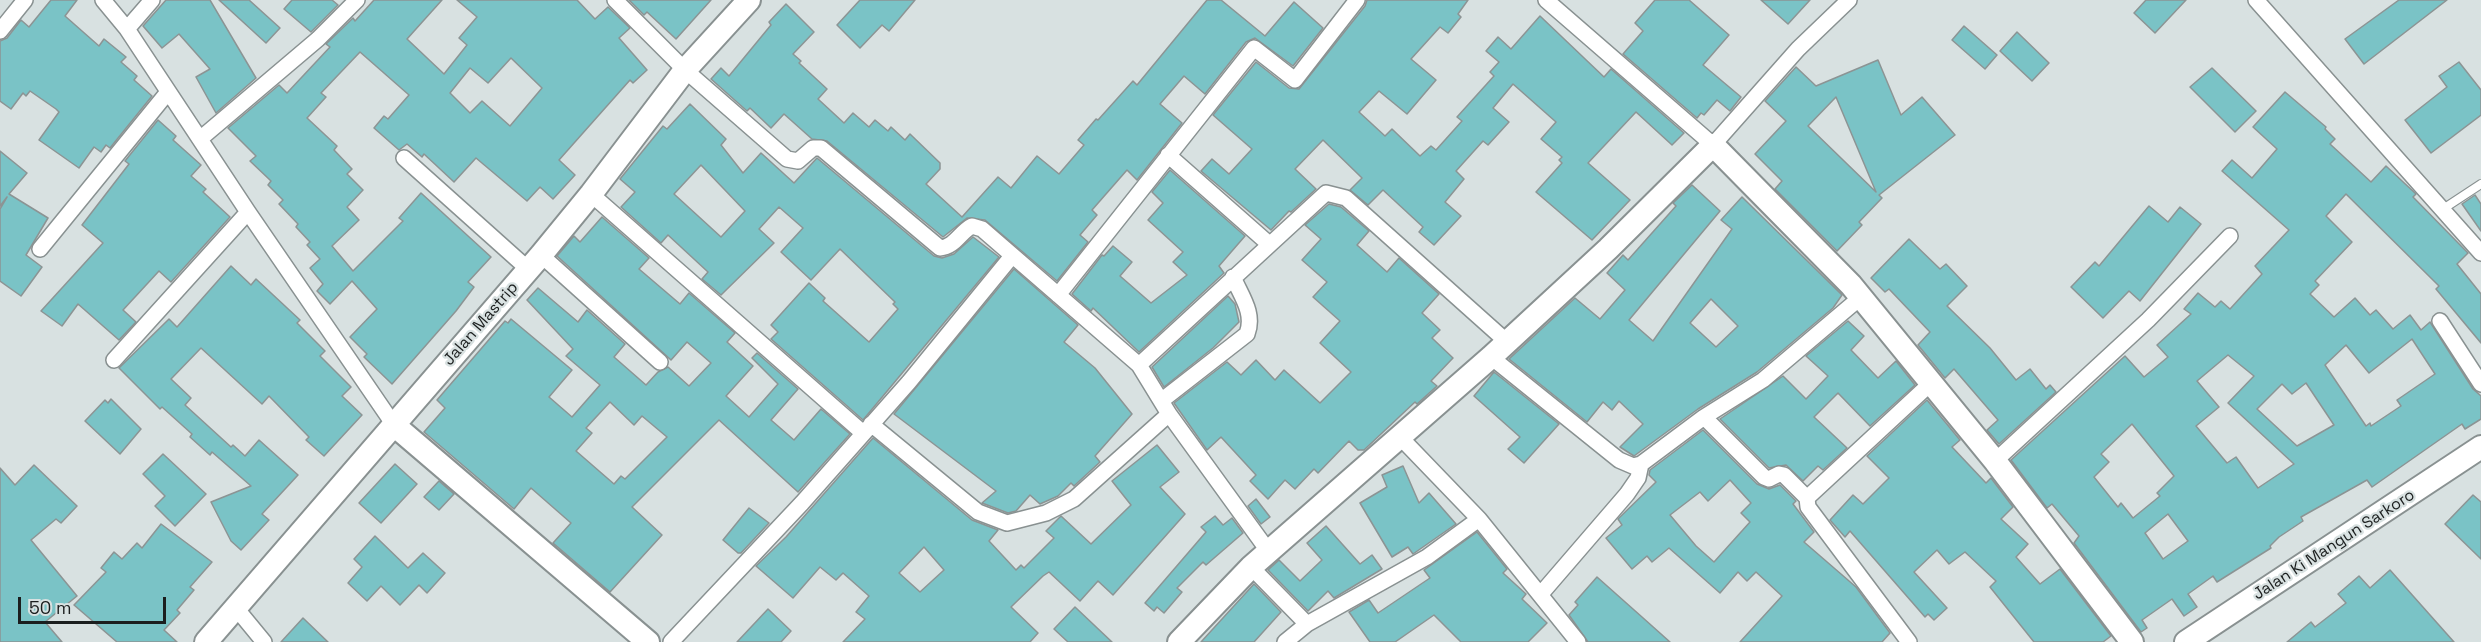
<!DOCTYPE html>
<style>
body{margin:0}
#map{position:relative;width:2481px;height:642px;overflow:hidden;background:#d8e1e1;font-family:"Space Grotesk",sans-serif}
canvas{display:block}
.scale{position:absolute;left:18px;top:597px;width:148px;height:27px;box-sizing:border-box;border:3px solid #1b1e1e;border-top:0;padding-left:8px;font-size:18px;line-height:21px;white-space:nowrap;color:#1b1e1e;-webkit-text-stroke:4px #d8e1e1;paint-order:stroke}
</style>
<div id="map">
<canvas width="2481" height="642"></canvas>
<div class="scale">50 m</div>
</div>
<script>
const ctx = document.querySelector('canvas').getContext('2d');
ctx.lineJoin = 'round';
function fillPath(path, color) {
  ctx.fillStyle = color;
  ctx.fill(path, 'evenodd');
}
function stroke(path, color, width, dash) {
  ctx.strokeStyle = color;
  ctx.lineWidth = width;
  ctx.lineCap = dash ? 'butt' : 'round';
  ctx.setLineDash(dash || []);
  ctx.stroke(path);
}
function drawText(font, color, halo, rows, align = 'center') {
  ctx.font = font + ' "Space Grotesk",sans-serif';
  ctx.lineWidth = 4.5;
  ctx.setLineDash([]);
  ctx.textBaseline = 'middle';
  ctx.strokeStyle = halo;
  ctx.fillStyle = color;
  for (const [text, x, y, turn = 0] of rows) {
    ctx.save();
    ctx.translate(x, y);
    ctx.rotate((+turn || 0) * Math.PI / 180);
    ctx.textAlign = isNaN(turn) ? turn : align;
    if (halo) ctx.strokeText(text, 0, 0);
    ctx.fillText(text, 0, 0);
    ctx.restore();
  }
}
const building = new Path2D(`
 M51 0H77L65 16 99 46 104 39 126 57 121 62 137 76 134 80 152 96 110 148 106 145 101 152 94 147 79 168 39 140 59 112 56 109 30 91 26 96 23 93 11 109 0 101V41L7 38 21 20 29 27Z
 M166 0H210L256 78 216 113 196 77 210 69 179 34 162 48 143 26Z
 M219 0H249L280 28 266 43Z
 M292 0H332L338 5 311 32 284 9Z
 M374 0H442L407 39 444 74 467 45 459 38 477 17 457 0H577L595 19 608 7 630 28 619 38 647 70 633 83 630 80 559 160 575 175 553 199 540 187 527 201 476 158 454 182 424 154 422 157 407 144 399 150 374 128 384 116 388 119 409 95 360 52 321 93 326 97 307 118 337 146 334 150 352 169 347 174 363 190 347 207 359 220 332 246 353 271 403 221 399 218 421 193 491 257 468 282 474 287 456 311 392 384 364 357 367 354 350 337 377 309 352 281 330 304 317 291 323 284 310 268 320 259 307 245 310 242 296 227 298 224 279 204 283 200 268 185 271 181 250 161 256 156 228 128 279 85 287 93 330 47 326 44 353 18 355 21ZM511 58 542 88 510 126 482 101 470 113 450 93 470 68 488 83Z
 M629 0H711L676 39 647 12 644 15Z
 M860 0H915L889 31 882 25 860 48 837 25Z
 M1207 0H1221L1265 36 1294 2 1323 28 1293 66 1255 38 1246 42 1205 94 1184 76 1160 104 1182 123 1137 180 1127 170 1092 210 1097 215 1080 235 1088 242 1057 281 985 220 967 218 943 237 827 141 812 139 784 114 771 128 750 108 747 111 711 79 721 68 729 76 771 25 769 22 786 4 814 32 793 54 801 61 799 63 827 89 818 99 844 123 853 113 869 127 875 120 888 131 891 127 905 140 910 134 940 163V169L926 184 962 217 998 177 1011 188 1037 156 1059 174 1084 145 1078 140 1096 119 1098 120 1133 81 1137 85Z
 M1367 0H1468L1458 14 1461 17 1448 33 1440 27 1411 59 1436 80 1407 114 1379 91 1359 112 1385 136 1392 129 1420 156 1431 146 1436 150 1462 121 1457 117 1494 76 1490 72 1499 62 1486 51 1498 37 1511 49 1540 16 1604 77 1611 69 1684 133 1672 145 1636 112 1588 163 1630 200 1592 240 1536 192 1562 163 1559 160 1562 157 1541 139 1556 122 1513 84 1493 108 1509 122 1488 145 1483 141 1456 171 1464 179 1445 202 1461 216 1434 245 1419 232 1423 227 1383 190 1368 205 1350 190 1362 178 1323 140 1295 169 1316 189 1291 212 1289 211 1271 230 1201 171 1212 159 1229 174 1252 149 1213 115 1256 62 1289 88 1299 89 1365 6Z
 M1655 0H1689L1729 35 1703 65 1741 97 1730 111 1717 100 1704 115 1701 113 1697 118 1623 54 1643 31 1635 23Z
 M1761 0H1810L1788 24Z
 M2146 0H2186L2155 33 2134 13Z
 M2399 0H2447L2364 64 2345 39Z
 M1964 26 1997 55 1985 69 1952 40Z
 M2017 32 2049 63 2032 81 2000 51Z
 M1878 60 1901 115 1922 97 1955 135 1879 195 1882 198 1859 222 1862 225 1837 251 1775 189 1782 181 1755 154 1786 121 1765 101 1796 67 1816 86ZM1836 97 1876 192 1808 126Z
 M2459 62 2481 90V115L2431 153 2405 120 2447 87 2439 76Z
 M2212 68 2256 111 2235 132 2190 87Z
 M2285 92 2326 127 2325 129 2335 139 2330 144 2371 182 2386 166 2416 194 2413 197 2468 253 2457 264 2481 294V343L2436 289 2439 286 2346 194 2326 216 2352 242 2315 281 2319 285 2310 294 2334 317 2355 298 2370 315 2376 310 2393 329 2410 315 2421 330 2430 322 2473 389 2481 396V419L2465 429 2462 424 2372 487 2367 480 2301 517 2303 521 2279 537 2270 546 2271 548 2217 582 2213 576 2188 594 2197 607 2184 616 2172 599 2142 620 2147 628 2141 632 2074 543 2079 536 2052 504 2047 508 2011 460 2125 356 2144 377 2168 357 2157 345 2191 314 2184 309 2198 293 2215 307 2221 301 2230 309 2262 274 2255 266 2289 230 2222 171 2232 160 2252 178 2277 149 2253 127ZM2412 339 2435 374 2397 400 2401 406 2371 426 2370 423 2366 426 2325 365 2346 345 2369 373ZM2228 355 2254 376 2228 403 2294 464 2258 488 2236 457 2227 463 2196 426 2219 407 2197 381ZM2306 383 2334 425 2297 446 2257 409 2282 384 2292 394ZM2132 424 2174 476 2157 493 2160 496 2133 518 2121 503 2118 507 2094 477 2109 462 2101 454ZM2168 514 2188 541 2163 559 2145 533Z
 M690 104 726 139 721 145 743 173 761 153 794 183 817 158 934 256 942 258 954 254 973 237 999 257 863 420 771 339 778 332 771 325 809 283 825 298 823 301 869 342 898 309 893 304 895 302 840 249 811 280 781 252 803 228 779 207 759 229 774 243 721 295 702 279 708 272 668 235 661 243 621 207 635 192 620 179 663 126 667 129ZM701 165 745 211 721 237 674 194Z
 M158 120 176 136 173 140 201 165 191 176 206 189 203 192 230 217 171 282 159 271 123 310 136 322 119 340 78 304 62 326 41 311 103 243 82 225 129 164 125 161Z
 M0 151 27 173 9 194 48 218 26 255 42 267 21 296 0 281V209L7 197 0 206Z
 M1170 170 1245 236 1219 266 1224 273 1139 352 1093 308 1091 311 1072 294 1102 255 1104 256 1113 246 1132 262 1120 276 1151 303 1187 275 1173 262 1183 252 1148 220 1163 203 1152 192Z
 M1692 185 1720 211 1629 320 1653 341 1732 229 1721 220 1742 197 1842 295 1833 308 1757 372 1698 409 1634 456 1620 447 1643 424 1619 401 1612 410 1603 402 1587 422 1509 359 1575 298 1600 319 1625 290 1607 273 1623 255 1628 260 1676 206 1673 203ZM1711 299 1738 326 1716 347 1690 323Z
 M2475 195 2481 204V231L2462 204Z
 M1329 204 1341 207 1369 231 1357 245 1387 272 1399 258 1439 294 1422 313 1440 330 1432 338 1453 358 1431 381 1437 386 1417 404 1415 402 1364 450H1358L1349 441 1318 473 1314 469 1295 489 1285 480 1268 499 1250 481 1256 475 1221 437 1207 450 1174 403 1227 362 1241 375 1256 360 1275 380 1284 370 1320 403 1351 372 1320 343 1340 321 1313 297 1327 282 1302 260 1321 239 1305 225Z
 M2149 206 2168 222 2180 207 2201 224 2140 301 2129 291 2103 318 2071 287 2095 262 2099 266Z
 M602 217 649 258 639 269 680 304 689 293 735 333 727 342 753 366 726 396 749 417 778 384 752 358 757 353 798 389 771 420 794 440 821 409 850 434 798 492 719 420 632 507 662 535 610 592 553 543 571 523 531 488 514 509 424 432 445 408 437 400 505 321 508 323 511 319 572 370 549 397 572 417 600 385 566 356 573 349 527 300 538 288 578 322 587 310 625 344 614 357 646 385 658 372 668 367 689 386 711 363 687 342 671 360 557 256 574 236 580 242ZM610 402 634 425 642 416 667 437 625 479 621 476 614 484 576 451 592 433 586 428Z
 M1909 239 1940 269 1946 264 1967 286 1947 306 1990 348 2016 380 2030 369 2046 389 2050 385 2056 392 1999 444 1987 430 1998 420 1954 369 1945 378 1918 345 1930 332 1889 289 1885 292 1871 278Z
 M231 266 251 285 256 279 300 320 297 323 325 351 320 356 351 387 342 396 362 415 324 456 306 440 309 437 269 396 262 404 201 348 171 379 191 398 185 405 231 447 233 445 245 456 259 440 298 475 262 514 269 520 241 550 231 541 211 502 251 486 212 452 210 455 190 437 192 434 162 407 160 409 119 368 169 319 177 327Z
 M1014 269 1078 325 1064 342 1095 368 1132 414 1095 456 1100 462 1074 486 1071 483 1058 496 1040 504 1030 495 1016 511 1008 513 982 503 996 491 894 414Z
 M1228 296 1235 304 1239 322 1213 348 1164 387 1152 367Z
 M1848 321 1864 336 1851 350 1878 378 1896 361 1915 385 1870 426 1838 393 1814 417 1847 448 1823 470 1818 466 1803 481 1786 465 1769 468 1720 419 1783 376 1806 399 1828 376 1806 356Z
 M1494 372 1559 424 1524 463 1508 449 1520 437 1474 396Z
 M111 399 141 429 120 454 85 421 105 400 108 403Z
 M1927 400 1960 440 1952 447 1986 483 1991 478 2013 507 2001 519 2028 544 2016 557 2040 584 2060 569 2111 636 2103 642H2034L1990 587 1996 581 1965 552 1949 564 1937 550 1914 572 1947 608 1934 620 1928 614 1925 617 1850 531 1845 537 1830 520 1853 495 1863 504 1889 478 1867 456Z
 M1703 430 1757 484 1769 489 1780 485 1796 501 1793 504 1814 532 1804 542 1856 587 1890 633 1882 642H1740L1782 596 1756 572 1747 581 1738 572 1720 593 1669 548 1652 562 1647 556 1632 569 1606 538 1622 525 1618 519 1620 517 1656 482 1649 475 1650 470ZM1730 480 1751 503 1741 513 1750 522 1714 562 1696 546 1670 515 1700 492 1708 501Z
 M873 438 972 520 998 530 989 541 1016 570 1021 565 1024 568 1054 538 1046 531 1061 516 1091 544 1131 505 1112 481 1157 445 1179 472 1160 487 1185 514 1113 595 1098 581 1080 601 1049 572 1043 576 1011 607 1038 633 1030 642H843L865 619 856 612 869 596 843 573 836 580 820 567 793 598 756 566 786 537ZM924 547 944 570 920 592 899 573Z
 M163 454 206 494 175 526 155 506 165 496 143 474Z
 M395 464 417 484 381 523 359 503Z
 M34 465 77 506 61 523 56 519 31 540 77 596 45 622 62 642H0V468L15 485Z
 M1403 466 1419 503 1429 493 1456 524 1413 554 1408 547 1392 557 1360 503 1387 487 1382 475Z
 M439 481 454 494 439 510 424 497Z
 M2473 495 2481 502V559L2445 524Z
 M1256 499 1270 517 1261 524 1248 506Z
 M749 508 769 523 741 553H738L723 540Z
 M1215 516 1223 525 1232 518 1243 533 1206 565 1203 562 1177 588 1182 592 1164 613 1157 607 1154 611 1145 603 1206 532 1201 527Z
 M161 524 212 562 190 587 194 590 177 610 180 613 164 630 177 642H117L74 605 106 572 101 568 114 552 122 559 137 543 142 548Z
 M1326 526 1360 564 1372 555 1382 569 1334 598 1328 591 1308 611 1268 570 1279 560 1300 581 1322 560 1307 543Z
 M1477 532 1507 569 1503 573 1526 594 1522 599 1547 623 1528 642H1461L1434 615 1395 642H1370L1349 612 1369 600 1378 613 1430 578 1424 570Z
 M375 536 408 568 423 553 445 573 427 593 419 585 400 605 381 586 367 601 348 583 362 567 354 559Z
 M2390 570 2454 642H2287L2311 622 2315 627 2346 603 2338 594 2359 576 2370 588Z
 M1597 577 1642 617 1670 642H1588L1569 615 1578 605 1575 602Z
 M1254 584 1281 612 1254 642H1201Z
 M1075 607 1112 642H1068L1054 629Z
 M768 609 791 631 781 642H737Z
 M303 618 328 642H281Z`);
const lane = new Path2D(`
 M2443 209 2481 184`);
const street = new Path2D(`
 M103 0 127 29 248 212 394 425
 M615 0 685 70 787 159 798 161 813 148H821L940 248C955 247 960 232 972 226L982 229 1139 365 1169 414 1269 552
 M1546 0 1713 145 1798 49 1849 0
 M2256 0 2481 253
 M127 29 152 0
 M0 31 25 0
 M200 139 318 39 357 0
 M1168 155 1269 244
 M404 158 528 269
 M591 194 863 433
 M40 249 168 92
 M541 255 660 362
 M1058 295 1254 48 1295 80 1357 0
 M2440 321 2481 384
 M1491 357 1619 460 1633 466 1641 464 1704 417 1763 380 1861 297
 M114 360 248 212
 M1139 365 1326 193 1346 198 1506 341
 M1161 401 1247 334C1255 313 1241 296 1233 277
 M1704 417 1764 477 1769 479 1779 474 1784 475 1807 498 1808 507 1909 642
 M871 424 978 512 1007 523 1046 513 1074 499 1169 414
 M1400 437 1479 519 1578 642
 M1995 461 2148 320 2230 236
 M1807 498 1931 383
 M1251 567 1307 624
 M1540 595 1627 494 1638 478 1641 464
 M236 608 264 642
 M671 642 802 503 909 382 1012 256
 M1285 642 1307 624 1427 557 1479 519`);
const secondary = new Path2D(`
 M394 425 648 642
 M206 642 541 255 591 194 685 70 749 0
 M1179 642 1251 567 1491 357 1608 249 1713 145 1851 285 1995 461 2132 642
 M2186 642 2481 447`);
const streetNames = [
 ["Jalan Mastrip",481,324,-49],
 ["Jalan Ki Mangun Sarkoro",2334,545,-33]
];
fillPath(building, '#7ac3c6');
stroke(building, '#8c9494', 1.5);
stroke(lane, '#899191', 10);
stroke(street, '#899191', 18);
stroke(secondary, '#899191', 26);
stroke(lane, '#fff', 8);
stroke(street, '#fff', 15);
stroke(secondary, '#fff', 22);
drawText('16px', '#1b1e1e', '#d8e1e1', streetNames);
</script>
